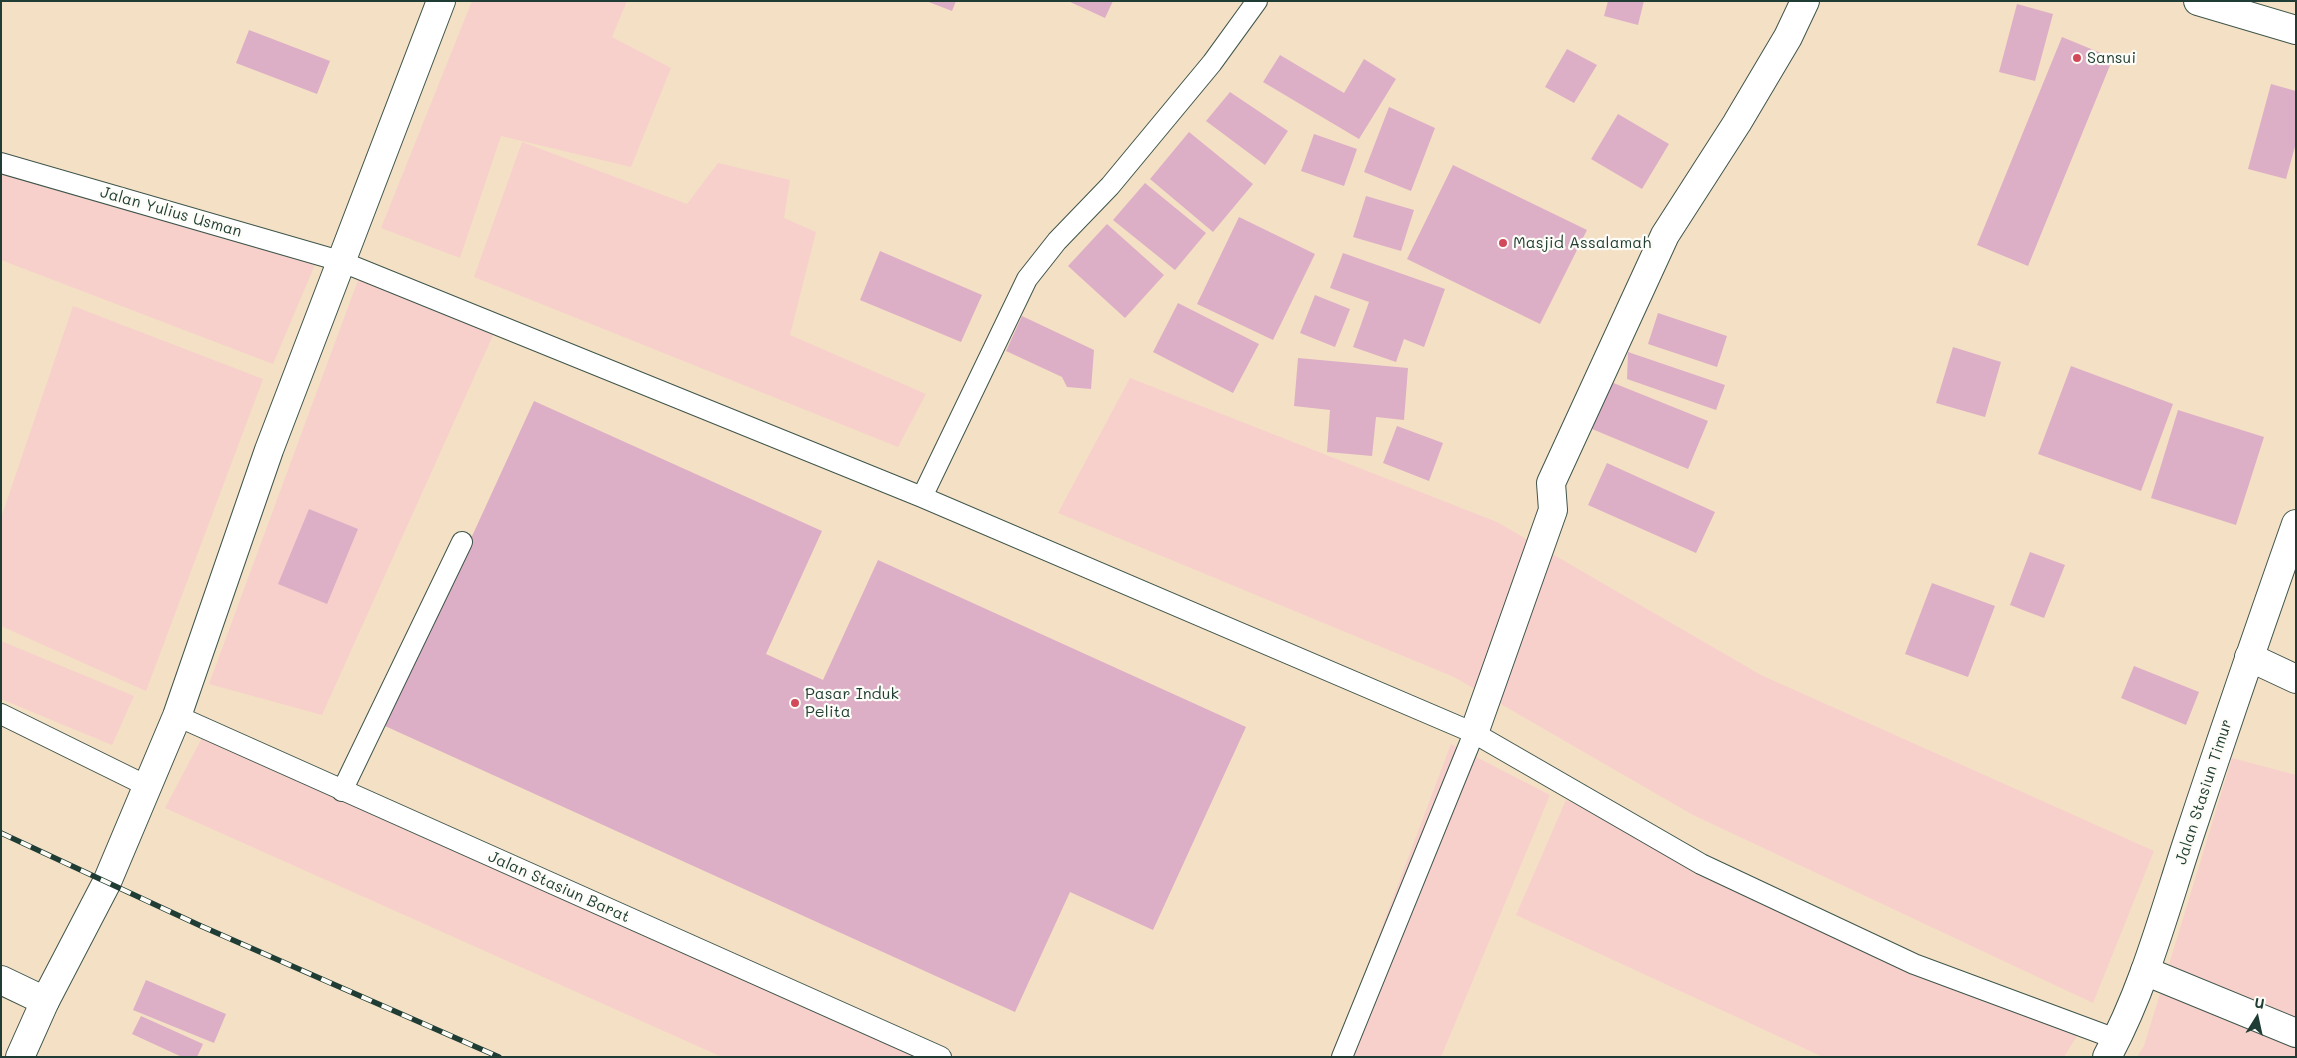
<!DOCTYPE html>
<style>
body{margin:0}
#map{position:relative;width:2297px;height:1058px;overflow:hidden;background:#f4e0c5;font-family:Mali,sans-serif}
canvas{display:block}
.frame{position:absolute;inset:0;border:2px solid #1f3d34;pointer-events:none}
.north{position:absolute;left:2232px;top:993px;width:50px;height:50px;-webkit-text-stroke:4px #fdfcf7;paint-order:stroke;rotate:10deg;font-size:14px;font-weight:700;line-height:20px;text-align:center;color:#1f3d34}
.north::after{content:'';display:block;margin:auto;width:18px;height:22px;background:#1f3d34;clip-path:polygon(50% 0,100% 100%,50% 72%,0 100%)}
</style>
<div id="map">
<canvas width="2297" height="1058"></canvas>
<div class="frame"></div>
<div class="north">U</div>
</div>
<script>
const ctx = document.querySelector('canvas').getContext('2d');
ctx.lineJoin = 'round';
function fillPath(path, color) {
  ctx.fillStyle = color;
  ctx.fill(path, 'evenodd');
}
function stroke(path, color, width, dash) {
  ctx.strokeStyle = color;
  ctx.lineWidth = width;
  ctx.lineCap = dash ? 'butt' : 'round';
  ctx.setLineDash(dash || []);
  ctx.stroke(path);
}
function drawText(font, color, halo, rows, align = 'center') {
  ctx.font = font + ' Mali,sans-serif';
  ctx.lineWidth = 4.5;
  ctx.setLineDash([]);
  ctx.textBaseline = 'middle';
  ctx.strokeStyle = halo;
  ctx.fillStyle = color;
  for (const [text, x, y, turn = 0] of rows) {
    ctx.save();
    ctx.translate(x, y);
    ctx.rotate((+turn || 0) * Math.PI / 180);
    ctx.textAlign = isNaN(turn) ? turn : align;
    if (halo) ctx.strokeText(text, 0, 0);
    ctx.fillText(text, 0, 0);
    ctx.restore();
  }
}
const built = new Path2D(`
 M472 1H627L612 37 671 68 631 167 501 136 460 258 381 228Z
 M522 142 687 204 718 163 790 180 784 218 816 232 790 335 926 394 898 447 474 277Z
 M1 154 322 248 273 364 1 260Z
 M361 272 495 331 322 715 209 684Z
 M73 306 263 379 146 691 1 626V518Z
 M1130 378 1497 522 1761 675 2154 851 2093 1003 1693 815 1454 677 1058 513Z
 M1 641 134 696 112 745 1 699Z
 M204 734 932 1057H722L165 808Z
 M1451 744 1550 795 1441 1057H1333Z
 M2232 758 2296 775V1057H2137L2144 1046Z
 M1566 800 2077 1036 2064 1057H1823L1516 915Z`);
const building = new Path2D(`
 M926 1H956L952 11Z
 M1068 1H1113L1105 18Z
 M1608 1H1644L1638 25 1604 16Z
 M2017 4 2053 14 2035 81 1999 72Z
 M249 30 330 61 317 94 236 63Z
 M2062 37 2113 58 2028 266 1977 245Z
 M1567 49 1597 65 1574 103 1545 87Z
 M1280 55 1344 93 1364 59 1396 79 1359 139 1263 82Z
 M2271 84 2296 91V143L2286 179 2248 169Z
 M1230 92 1288 131 1265 165 1206 121Z
 M1389 107 1435 128 1411 191 1364 172Z
 M1618 114 1669 144 1642 189 1591 159Z
 M1189 132 1253 184 1213 232 1150 179Z
 M1314 134 1357 149 1344 186 1301 171Z
 M1453 165 1587 230 1540 324 1407 259Z
 M1145 183 1206 233 1175 270 1113 220Z
 M1366 196 1414 210 1401 251 1353 237Z
 M1239 217 1315 254 1273 340 1197 304Z
 M1107 224 1164 275 1125 318 1068 266Z
 M880 251 982 295 961 342 860 300Z
 M1343 253 1445 289 1424 347 1404 339 1396 362 1353 347 1369 302 1330 288Z
 M1315 295 1350 309 1335 347 1300 333Z
 M1178 303 1259 344 1233 393 1153 352Z
 M1658 313 1727 336 1717 367 1648 344Z
 M1022 316 1094 350 1091 389 1067 387 1062 377 1006 351Z
 M1953 347 2001 362 1985 417 1936 403Z
 M1628 352 1725 385 1716 410 1627 379Z
 M1298 358 1408 368 1404 420 1376 417 1372 456 1327 452 1330 410 1294 406Z
 M2071 366 2173 404 2141 491 2038 454Z
 M1611 382 1708 421 1688 469 1592 429Z
 M534 401 822 531 766 654 823 680 878 560 1246 727 1153 930 1070 892 1015 1012 385 726Z
 M2178 410 2264 437 2236 525 2151 498Z
 M1397 426 1443 443 1429 481 1383 463Z
 M1607 463 1715 512 1696 553 1588 505Z
 M309 509 358 529 327 604 278 584Z
 M2030 552 2065 565 2044 618 2010 605Z
 M1932 583 1995 606 1968 677 1905 654Z
 M2134 666 2199 692 2186 725 2121 698Z
 M146 980 226 1014 214 1043 133 1010Z
 M141 1016 203 1044 197 1057H182L132 1034Z`);
const lane = new Path2D(`
 M1 163 340 261 922 497 1474 733 1701 864 1914 964 2116 1039
 M922 497 1027 279 1057 241 1110 186 1212 63 1257 1
 M1 714 147 786
 M177 716 941 1057
 M342 791 462 542
 M1342 1057 1474 733`);
const street = new Path2D(`
 M2249 657 2296 679
 M1474 733 1553 510 1551 483 1665 235 1737 123 1788 37 1805 1
 M2145 971 2296 1033
 M1 980 45 1001`);
const secondary = new Path2D(`
 M2198 1 2296 30
 M20 1057 45 1001 107 882 177 716 269 450 441 1
 M2107 1057C2144 989 2164 913 2188 840 2223 734 2259 629 2296 524`);
const rail = new Path2D(`
 M1 833 201 926 499 1057`);
const markers = [
 [2077,58,5,"#d1495b"],
 [1503,243,5,"#d1495b"],
 [795,703,5,"#d1495b"]
];
const poiNames = [
 ["Sansui",2087,58],
 ["Masjid Assalamah",1513,243],
 ["Pasar Induk",805,694],
 ["Pelita",805,712]
];
const streetNames = [
 ["Jalan Yulius Usman",171,212,16],
 ["Jalan Stasiun Timur",2204,792,-72],
 ["Jalan Stasiun Barat",559,887,24]
];
fillPath(built, '#f7d0cb');
fillPath(building, '#ddafc6');
stroke(lane, '#3f554a', 22);
stroke(street, '#3f554a', 30);
stroke(secondary, '#3f554a', 30);
stroke(lane, '#fff', 20);
stroke(street, '#fff', 28);
stroke(secondary, '#fff', 28);
stroke(rail, '#1f3d34', 5.5);
stroke(rail, '#fdfcf7', 4, [11]);
for (const [x, y, r, color] of markers) {
  const dot = new Path2D();
  dot.arc(x, y, r, 0, 2 * Math.PI);
  ctx.fillStyle = color;
  ctx.fill(dot);
  stroke(dot, '#fdfcf7', 2);
}
drawText('16px', '#1f3d34', '#fdfcf7', poiNames, 'left');
drawText('16px', '#1f3d34', '#fdfcf7', streetNames);
</script>
